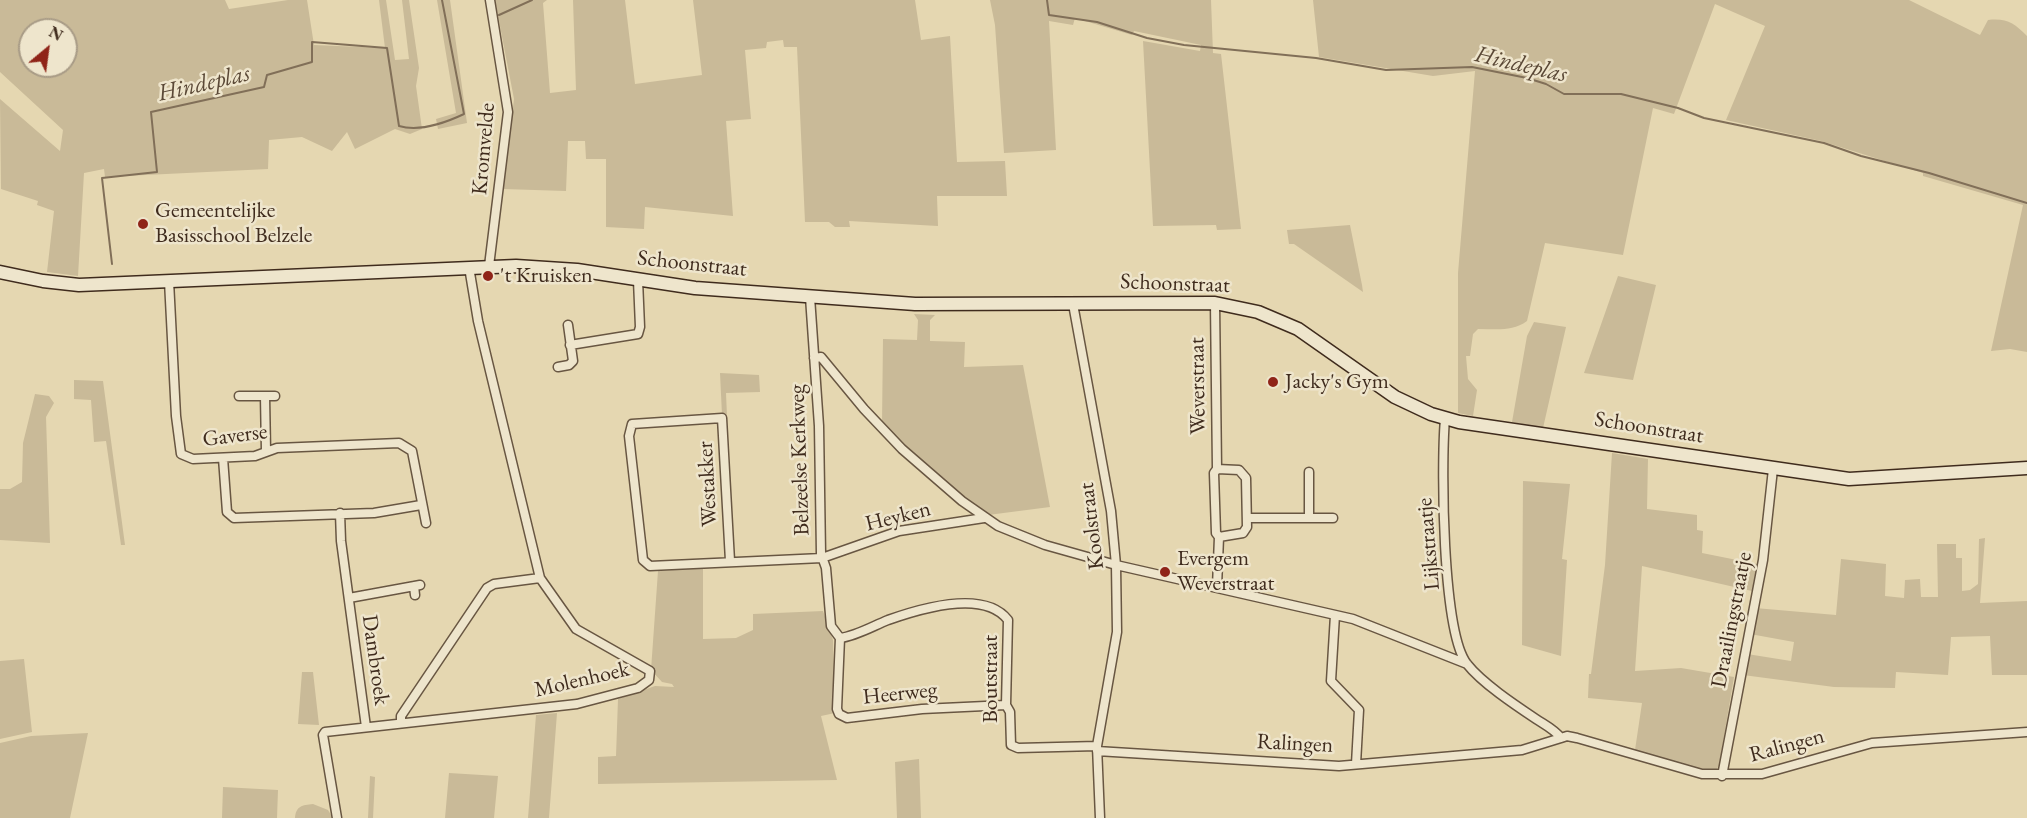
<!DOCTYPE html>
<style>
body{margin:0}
#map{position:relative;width:2027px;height:818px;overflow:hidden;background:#e5d7b1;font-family:"EB Garamond",serif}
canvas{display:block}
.north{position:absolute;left:18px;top:18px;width:60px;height:60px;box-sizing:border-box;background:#eee5cc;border:2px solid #a89b86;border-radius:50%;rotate:29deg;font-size:16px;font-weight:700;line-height:24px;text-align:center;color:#3f2b1d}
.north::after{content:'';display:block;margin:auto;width:21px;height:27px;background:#8f2418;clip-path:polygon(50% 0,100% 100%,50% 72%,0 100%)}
</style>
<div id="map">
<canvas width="2027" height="818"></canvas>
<div class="north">N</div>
</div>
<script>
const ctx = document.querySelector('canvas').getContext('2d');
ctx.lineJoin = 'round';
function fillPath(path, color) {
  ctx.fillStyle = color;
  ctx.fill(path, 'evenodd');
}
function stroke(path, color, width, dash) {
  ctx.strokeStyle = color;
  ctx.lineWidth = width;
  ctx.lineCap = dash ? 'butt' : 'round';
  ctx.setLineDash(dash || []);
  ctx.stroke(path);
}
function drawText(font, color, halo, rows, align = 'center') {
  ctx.font = font + ' "EB Garamond",serif';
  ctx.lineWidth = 5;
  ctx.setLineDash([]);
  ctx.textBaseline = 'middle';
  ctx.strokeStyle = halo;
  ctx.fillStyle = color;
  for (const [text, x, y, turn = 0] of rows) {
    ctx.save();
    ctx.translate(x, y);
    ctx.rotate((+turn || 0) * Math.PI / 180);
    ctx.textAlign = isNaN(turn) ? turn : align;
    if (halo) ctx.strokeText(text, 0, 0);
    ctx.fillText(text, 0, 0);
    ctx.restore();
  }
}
const green = new Path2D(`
 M0 0H225L229 9 288 0H307L314 45 385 48 379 0H386L395 60 409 59 402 0H409L419 68 416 86 422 129 410 134 395 129 355 149 347 132 332 151 302 137 269 140 268 169 105 177 104 169 84 173 78 276 47 272 54 211 37 205 38 201 1 189 0 99 60 151 63 130 0 72ZM30 30H66V66H30Z
 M437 0H450L467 123 438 129 436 119 456 113Z
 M495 0H547L543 3 550 93 576 90 573 0H625L635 84 702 75 693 0H915L921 40 950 36 957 162 1005 161 1007 196H937L938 226 849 221 850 227H835L829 222H805L797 47H784L783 40 767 42 766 48 745 50 751 119 726 121 733 216 645 207 644 229 606 227V159H586L585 141H568L566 191 503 189 514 99Z
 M990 0H1211L1213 53 1221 54 1241 229 1217 230 1216 225 1153 226 1143 41 1200 51 1201 45 1134 31 1132 35 1075 18 1073 25 1049 21 1056 150 1004 153 995 25Z
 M1313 0H1909L1980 35 1988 20C2007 18 2014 23 2027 36V352L2010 349 1991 351 2023 205 1923 176V173L1821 141 1726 120 1765 26 1715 4 1674 114 1653 108 1623 255 1545 243 1527 321C1512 332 1496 329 1478 329L1473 334 1470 356H1466L1468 379 1477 390 1473 416 1458 413V273L1475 71 1433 76 1319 57Z
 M1350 225 1362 285 1363 292 1294 244H1289L1287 230Z
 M1618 276 1656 285 1633 380 1584 373Z
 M914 314 935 315 930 320V341L965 342 964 367 1023 365 1050 507 988 515 939 480 882 424 883 339 917 340 918 320Z
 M1534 322 1566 327 1543 428 1512 422 1527 336Z
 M720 373 759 375 760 392 726 393 727 416 722 415Z
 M74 380 103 381 125 545H121L106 441 94 442 91 400 74 399Z
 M35 394 49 396 54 403 46 417 50 543 0 540V489H10L22 482 23 443Z
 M1612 453 1648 459 1647 509 1697 515V530L1703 531 1702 553 1757 564 1752 591 1642 566 1635 671 1681 668 1734 677 1719 766 1714 772 1693 769 1635 750 1642 703 1588 698 1589 674H1591L1605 565Z
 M1523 481 1570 484 1562 559 1567 560 1561 656 1522 645Z
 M1985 538 1980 603 2027 601V675H1992L1990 636 1951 637 1948 675 1896 672 1895 688 1834 687 1743 675 1747 654 1791 661 1794 642 1750 634 1755 608 1836 615 1841 559 1886 564 1885 596 1904 598 1905 580 1920 579 1921 597H1938L1937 544H1956V558H1962V591L1970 590 1978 584 1979 539Z
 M703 568V639L736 638 753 630V614L823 611 833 640 835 713 821 716 837 780 598 784V757L616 756 618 699 655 686 674 687 672 684 662 682 651 670 658 571Z
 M24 659 32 732 0 739V661Z
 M302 672H313L319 725 298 724Z
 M557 713 549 818H528L536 715Z
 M88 733 70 818H0V743L31 736Z
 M919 759 921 818H897L895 762Z
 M449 773 498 776 494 818H445Z
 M370 776 375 777 373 818H368Z
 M223 787 278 790 277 818H222Z
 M313 804 328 810 333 818H295C296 806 302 805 313 804Z`);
const stream = new Path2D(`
 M1047 0 1049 15 1097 22 1147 38 1184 45 1316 58 1386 70 1472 67 1527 78 1546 84 1564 94H1621L1678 108 1704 118 1824 143 1861 156 1929 173 2027 203
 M499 15 532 0
 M112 264 102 178 157 172 151 112 264 87 267 75 312 62V42L387 48 399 126C420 132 445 123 464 114L442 0`);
const street = new Path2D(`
 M489 266 508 112 490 0
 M169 281 176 416 181 454 193 459 255 456 277 448 399 443 412 451 426 523
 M810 297 819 426 821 554 826 568 831 626 840 638
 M1215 303 1217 469 1214 473 1216 533 1219 537 1217 587
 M1073 304 1111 511 1116 565 1117 632 1097 746 1100 818
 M570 345 638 334 640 327 638 280
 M814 358 821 357 864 409 902 449 962 501 998 526 1045 545 1116 565 1353 619 1467 664
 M558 367 569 365 573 361 568 325
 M239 396H275
 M265 396 266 451
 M1445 419C1441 464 1442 632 1467 664 1482 683 1515 705 1536 719 1545 725 1554 729 1561 738L1567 736 1577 738 1702 774H1762L1872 743 2027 732
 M223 458 227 512 234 518 374 513 421 505
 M1217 469 1239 470 1246 478 1247 527 1243 533 1219 537
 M1309 472V517
 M340 513 341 541 366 727
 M1247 518H1333
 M730 561 722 418 632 424 629 436 643 560 650 566 822 558 899 531 984 518
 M414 586 415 595
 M349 598 420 585
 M1335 615 1331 681 1359 710 1356 764
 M840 638C856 636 873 626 888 620 919 609 984 589 1008 620L1006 705 1010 712 1011 745 1018 748 1097 746
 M840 638 837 709 839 714 847 718 922 709 1006 705
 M401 723V716L487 588 494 584 540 578
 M1097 751 1339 766 1522 750 1561 738
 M1722 776 1763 560 1773 469
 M337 818 323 735 325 732 577 704 638 688 649 680 650 671 576 629 540 578 478 321 469 267`);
const secondary = new Path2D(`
 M0 272 43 281 79 285 516 266 577 270 695 288 915 304 1215 303 1258 312 1298 329 1395 397 1431 414 1459 422 1849 479 2027 468`);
const markers = [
 [143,224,6,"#8f2418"],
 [488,276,6,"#8f2418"],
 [1273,382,6,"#8f2418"],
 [1165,572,6,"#8f2418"]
];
const streetNames = [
 ["Kromvelde",484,149,-85],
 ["Schoonstraat",692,264,6],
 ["Schoonstraat",1175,284,2],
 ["Weverstraat",1198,386,-91],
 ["Schoonstraat",1649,428,9],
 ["Gaverse",235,436,-7],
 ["Belzeelse Kerkweg",800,460,-92],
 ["Westakker",708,484,-93],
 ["Heyken",898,517,-14],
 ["Koolstraat",1092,526,-97],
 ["Lijkstraatje",1429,544,-95],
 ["Draailingstraatje",1732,620,-79],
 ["Dambroek",375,660,82],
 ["Boutstraat",991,679,-90],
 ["Molenhoek",582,680,-13],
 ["Heerweg",900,694,-6],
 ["Ralingen",1295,744,3],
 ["Ralingen",1787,746,-15]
];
const poiNames = [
 ["Gemeentelijke",155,211],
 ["Basisschool Belzele",155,236],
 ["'t Kruisken",500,276],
 ["Jacky's Gym",1285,382],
 ["Evergem",1177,559],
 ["Weverstraat",1177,584]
];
const waterNames = [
 ["Hindeplas",1521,65,13],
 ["Hindeplas",204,84,-13]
];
fillPath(green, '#c9ba98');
stroke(stream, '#816f58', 2);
stroke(street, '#685642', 11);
stroke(secondary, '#3f2b1d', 15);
stroke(street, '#eee5cc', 8);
stroke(secondary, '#eee5cc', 12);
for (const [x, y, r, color] of markers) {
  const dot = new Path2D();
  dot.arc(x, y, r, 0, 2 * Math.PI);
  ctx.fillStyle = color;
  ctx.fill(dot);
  stroke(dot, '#eee5cc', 2);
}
drawText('22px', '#3f2b1d', '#eee5cc', streetNames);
drawText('22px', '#3f2b1d', '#eee5cc', poiNames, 'left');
drawText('italic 24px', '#5a4836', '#eee5cc', waterNames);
</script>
